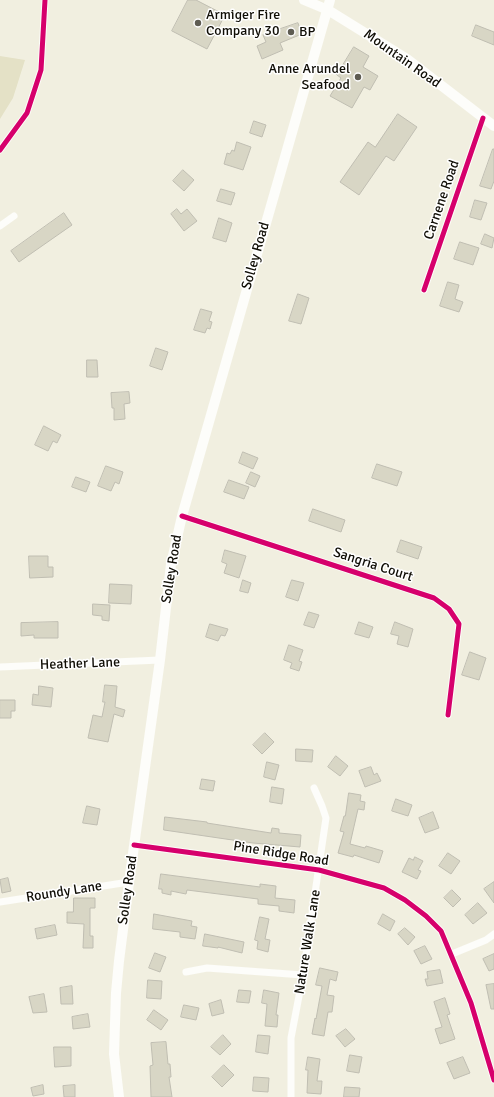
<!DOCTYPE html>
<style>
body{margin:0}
canvas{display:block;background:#f1efe0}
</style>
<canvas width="494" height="1097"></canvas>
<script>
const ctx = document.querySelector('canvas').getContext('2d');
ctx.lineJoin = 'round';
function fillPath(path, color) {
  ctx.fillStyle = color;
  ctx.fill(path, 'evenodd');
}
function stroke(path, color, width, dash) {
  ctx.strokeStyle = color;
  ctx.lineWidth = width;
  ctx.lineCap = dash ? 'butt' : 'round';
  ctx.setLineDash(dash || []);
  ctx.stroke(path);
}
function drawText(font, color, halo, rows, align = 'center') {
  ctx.font = font + ' Signika,sans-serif';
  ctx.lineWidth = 3;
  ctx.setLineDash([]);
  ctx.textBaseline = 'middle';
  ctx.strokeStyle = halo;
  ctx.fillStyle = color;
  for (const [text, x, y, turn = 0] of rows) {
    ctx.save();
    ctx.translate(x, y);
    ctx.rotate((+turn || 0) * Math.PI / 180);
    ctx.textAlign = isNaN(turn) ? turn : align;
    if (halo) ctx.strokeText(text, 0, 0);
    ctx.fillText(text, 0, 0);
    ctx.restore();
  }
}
const green = new Path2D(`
 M0 56 25 60 13 98 0 119Z`);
const building = new Path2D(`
 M188 0H196L225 15 207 49 172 31Z
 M298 23 302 34 280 43 283 50 262 59 257 46 266 42 263 35Z
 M476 25 494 32V45L472 36Z
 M354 47 369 56 363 67 378 76 370 90 364 87 352 108 330 96 341 78 337 75Z
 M398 114 417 127 394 161 386 156 359 195 340 182 368 142 375 147Z
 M254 121 266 125 262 137 250 133Z
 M237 142 251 147 243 170 224 164 227 153 230 154 232 150 234 151Z
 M493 149H494V181L491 189 480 186Z
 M183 170 194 180 184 191 173 181Z
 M221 189 235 193 231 205 217 201Z
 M475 200 487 203 481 220 470 217Z
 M177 209 181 214 187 209 197 221 184 231 171 214Z
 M64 213 72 225 19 262 11 251Z
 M219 218 232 223 226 242 213 238Z
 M485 234 494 238 492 248 481 244Z
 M460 242 479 248 473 265 454 259Z
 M448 282 459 285 455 299 463 302 459 312 440 306Z
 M298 294 309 298 301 324 289 321Z
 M201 309 212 312 209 321 212 322 210 329 207 328 205 333 194 330Z
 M156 348 168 352 162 370 150 366Z
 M87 360H97L98 377H87Z
 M129 392 130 403 124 404 125 419 114 420V408H112L111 393Z
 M44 426 61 435 57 443 53 441 48 451 35 445Z
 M243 452 258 458 253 469 239 463Z
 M377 464 402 472 397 486 372 478Z
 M106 466 123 472 119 484 115 482 111 491 98 486Z
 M251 472 260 476 255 487 246 483Z
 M76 477 90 482 86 492 72 487Z
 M229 480 249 487 244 499 224 492Z
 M313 509 345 520 341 532 309 521Z
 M401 540 422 547 418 559 397 552Z
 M225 550 246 556 239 578 224 573 227 564 222 562Z
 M29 556H48V567H53V577L30 578Z
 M243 580 251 583 248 593 240 591Z
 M292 580 304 583 298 601 286 597Z
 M110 584 132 585 131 604 109 603Z
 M93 604 110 605 109 621 102 620V616L93 615Z
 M309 612 319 615 314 628 304 625Z
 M58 622V638H34V635L21 636V623Z
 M359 622 373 627 369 638 355 634Z
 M395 622 413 629 408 647 397 644 399 636 391 634Z
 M210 624 228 629 225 636 221 635 218 641 206 637Z
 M289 645 303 650 299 661 302 662 299 671 290 668 292 663 284 660Z
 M470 652 486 658 479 680 462 675Z
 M105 685 117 686 115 707 125 710 123 717 114 714 108 742 88 738 93 715 102 717 105 702H103Z
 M39 686 53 688 51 707 32 705 33 694 38 695Z
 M0 700H15V711H11V718H0Z
 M265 733 274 742 262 754 253 745Z
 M296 749 313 750 312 762 296 761Z
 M336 756 348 766 340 776 328 767Z
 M267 762 279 765 275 780 264 777Z
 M371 767 374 775 377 773 381 781 365 787 359 771Z
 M202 779 215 781 213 791 200 789Z
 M272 787 284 789 282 804 270 802Z
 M349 793 361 795 360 801 365 802 364 810 358 809 350 844 365 848 366 846 383 851 379 863 354 855 353 857 338 853 344 832 340 831 344 816H345Z
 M396 799 412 805 408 816 392 811Z
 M87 806 100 809 97 825 83 823Z
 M433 812 439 828 425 833 419 818Z
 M165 817 207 822V823L271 833 272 828 279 829V833L301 835 300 847 253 843 164 830Z
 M448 853 460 861 451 874 439 866Z
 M415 857 423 861 418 870 421 871 417 879 402 872 409 858 413 860Z
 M161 874 260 887V884L276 886 275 898 295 900 294 913 279 911V906L258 904V899L187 890 186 894 171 891V895L162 893V889H159Z
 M8 878 11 891 2 893 0 880Z
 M494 882V903L484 889Z
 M452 890 461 899 453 907 444 898Z
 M74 898H95V908H90V936H93V948H83L84 924 67 923V912H73Z
 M478 903 487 913 473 924 465 915Z
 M154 914 192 921 191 926 197 927 195 939 180 937V932L153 929Z
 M383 914 395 921 390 931 378 924Z
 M260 917 269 919 265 939 270 940 268 952 257 949 258 941 255 940Z
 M55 925 57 935 37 939 35 929Z
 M405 928 415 937 408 945 398 934Z
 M205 934 244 942 242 953 218 947V948L203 946Z
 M425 946 432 959 421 964 414 951Z
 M155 953 166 957 160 972 149 968Z
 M494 954V969L489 971 483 959Z
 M320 968 338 972 336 981 330 979 327 995 334 996 332 1012H328L324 1036 312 1034 315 1018 316 1019 322 986 316 985Z
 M440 970 443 983 427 986 425 979H428L427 972Z
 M148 980 162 981 161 999 147 998Z
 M494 984V1009H491L486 985Z
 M72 986 73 1004H61L60 988Z
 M239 990 251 991 249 1003 237 1002Z
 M264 990 279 993 276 1015H278L277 1027 265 1026 267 1004 262 1003Z
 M44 994 47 1012 33 1013 29 997Z
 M445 998 450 1014 447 1015 455 1039 440 1044 435 1029 442 1027 434 1002Z
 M221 1000 224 1013 212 1016 209 1004Z
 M184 1005 199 1008 196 1020 181 1017Z
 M154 1010 168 1020 161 1030 147 1020Z
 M88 1014 90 1027 73 1029 72 1017Z
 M346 1029 355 1039 345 1047 336 1036Z
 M223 1035 231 1044 220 1055 211 1047Z
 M258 1035 270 1036 268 1054 256 1052Z
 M166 1042 168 1064H170L171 1077H169L172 1097H151L150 1066 153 1065 151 1043Z
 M54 1047H71V1066L55 1067Z
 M350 1055 362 1057 359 1073 347 1071Z
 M308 1057 320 1059 317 1081H322L321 1094 307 1093 308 1070H306Z
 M463 1057 470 1073 454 1079 447 1063Z
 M224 1065 234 1075 222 1087 212 1077Z
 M254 1077 269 1078 268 1092 253 1091Z
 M43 1085 44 1094 33 1096 31 1088Z
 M75 1085V1097H64L63 1086Z
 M345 1087 360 1088 359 1097H344Z`);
const minor = new Path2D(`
 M0 150 27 113 41 70 45 0
 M0 226 14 216
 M424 290 483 118
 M182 516 434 598 449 609 459 624 448 715
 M0 667 160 660
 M134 845 319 870 384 888 405 900 426 916 441 931 471 1003 494 1080
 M0 902 129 882
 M452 954 486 940 494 934
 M186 972 207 968 303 975
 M291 1097V1038L303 975 326 818 322 806 314 788`);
const secondary = new Path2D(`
 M304 0 328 10 407 59 494 126
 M119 1097 114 1054 116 993 119 961 129 882 160 660 171 564 182 516 330 0`);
const cycleway = new Path2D(`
 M0 150 27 113 41 70 45 0
 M424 290 483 118
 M182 516 434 598 449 609 459 624 448 715
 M134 845 319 870 384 888 405 900 426 916 441 931 471 1003 494 1080`);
const markers = [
 [198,23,4,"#5e5c52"],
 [291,32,4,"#5e5c52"],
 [358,77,4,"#5e5c52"]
];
const poiNames = [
 ["Armiger Fire",206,15],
 ["Company 30",206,31],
 ["BP",299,32],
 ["Anne Arundel",350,69,"right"],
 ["Seafood",350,85,"right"]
];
const streetNames = [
 ["Mountain Road",402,59,35],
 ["Carnene Road",442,200,-71],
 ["Solley Road",256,256,-74],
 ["Sangria Court",373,565,18],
 ["Solley Road",172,569,-81],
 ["Heather Lane",80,664,-2],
 ["Pine Ridge Road",281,854,9],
 ["Solley Road",128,890,-82],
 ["Roundy Lane",64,892,-9],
 ["Nature Walk Lane",308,942,-81]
];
fillPath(green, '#e4e1c6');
fillPath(building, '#d8d6c5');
stroke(building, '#c0beb2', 1);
stroke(minor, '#fdfdfa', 7);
stroke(secondary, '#fdfdfa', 10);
stroke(cycleway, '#d6006c', 5);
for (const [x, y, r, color] of markers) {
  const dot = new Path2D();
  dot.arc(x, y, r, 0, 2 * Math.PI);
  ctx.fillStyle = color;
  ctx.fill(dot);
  stroke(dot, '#fff', 1.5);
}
drawText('14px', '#0f0d05', '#fff', poiNames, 'left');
drawText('14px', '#0f0d05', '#fff', streetNames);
</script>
